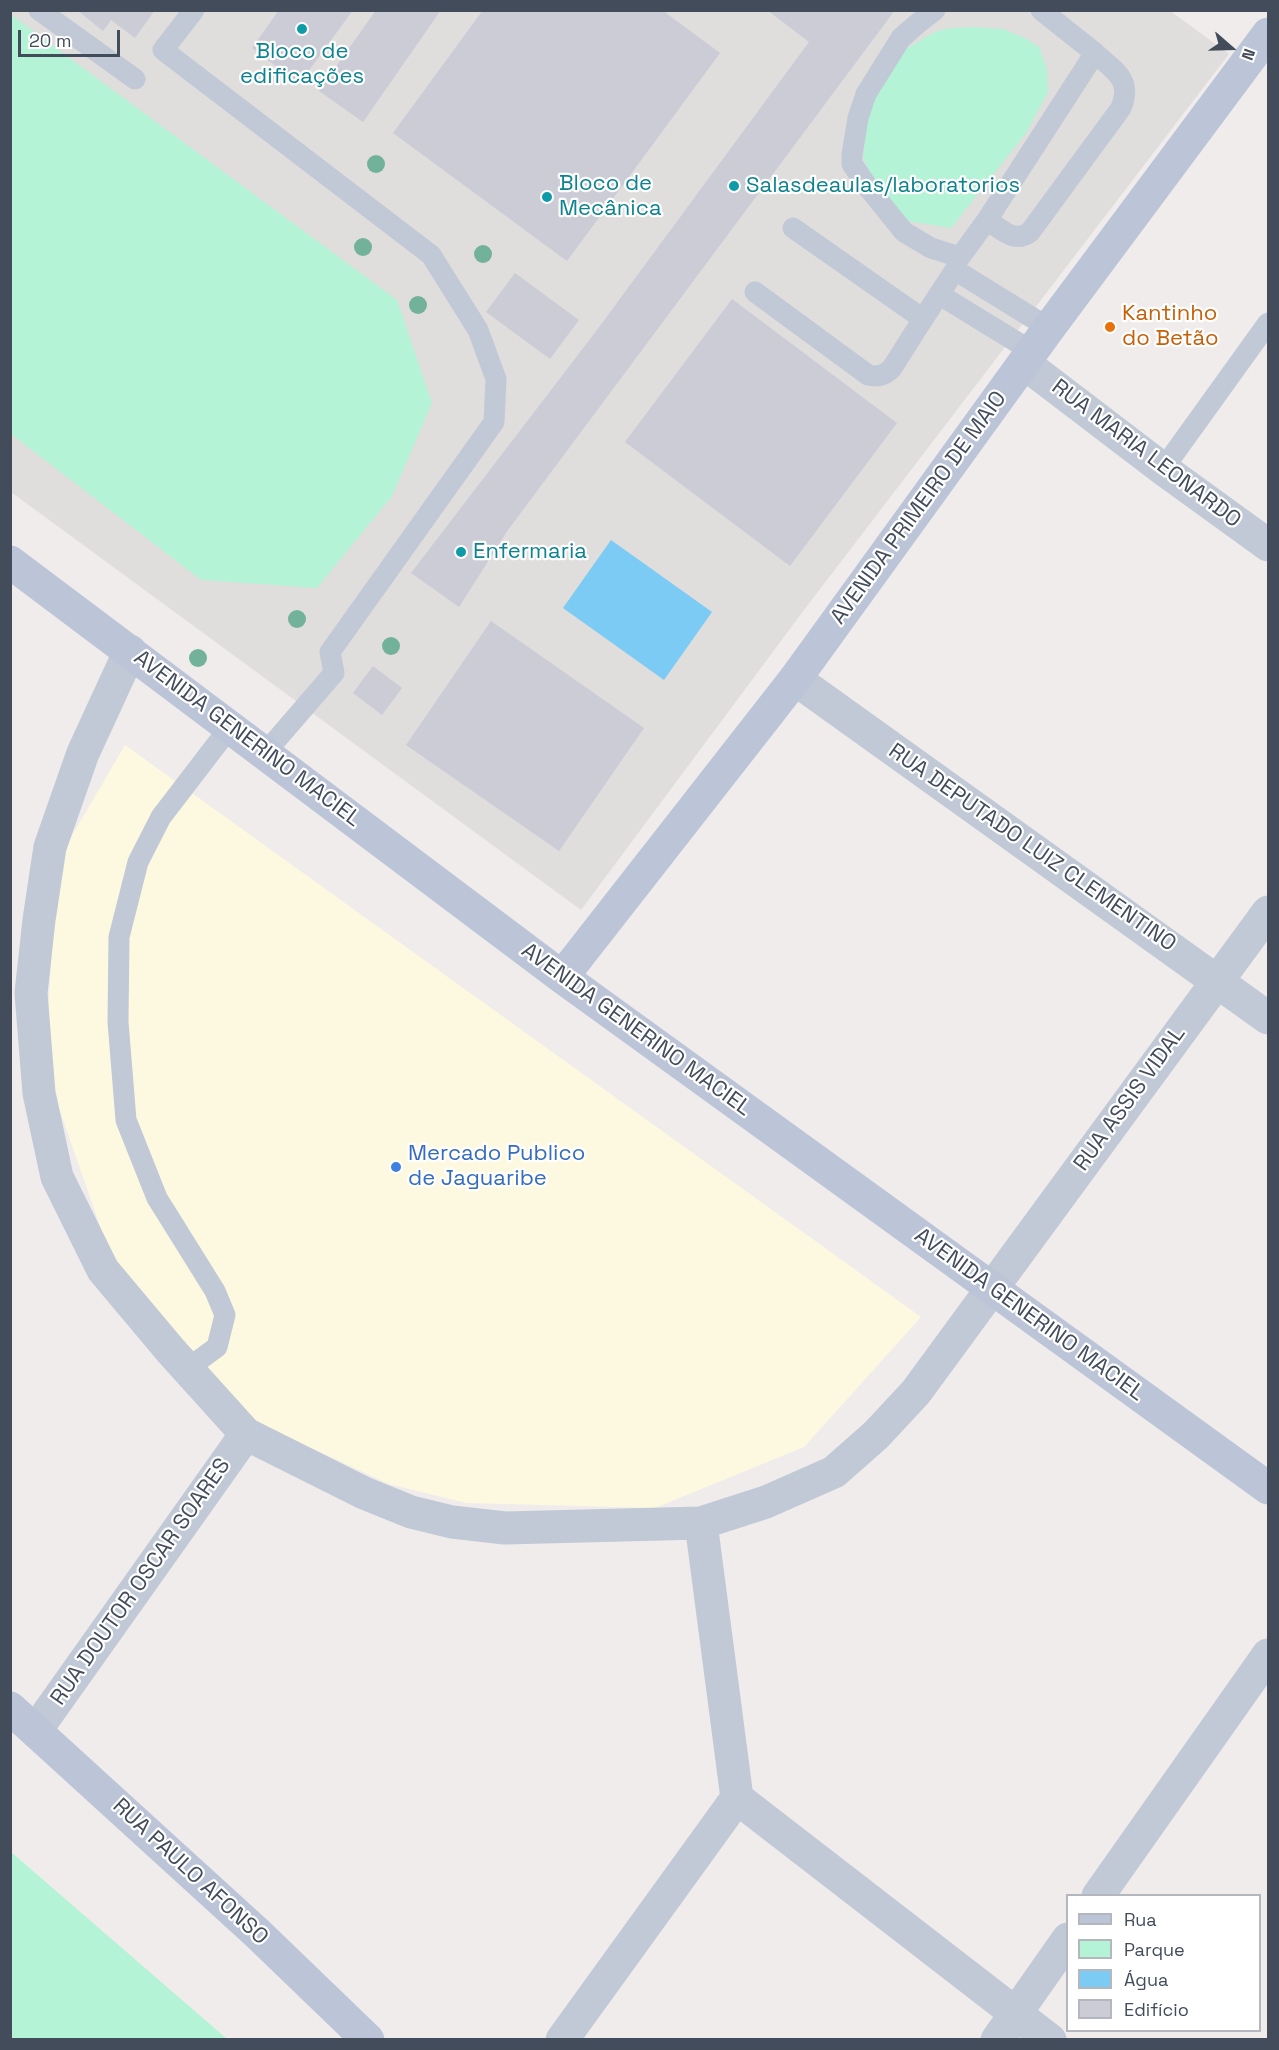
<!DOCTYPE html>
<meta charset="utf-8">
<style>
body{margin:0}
#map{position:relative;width:1279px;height:2050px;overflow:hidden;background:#efeceb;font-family:"Space Grotesk",sans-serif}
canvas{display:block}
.frame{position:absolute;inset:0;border:12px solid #434c5b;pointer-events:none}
.legend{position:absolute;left:1066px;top:1894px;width:195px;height:138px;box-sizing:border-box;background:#fff;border:2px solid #b4b7bd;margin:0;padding:8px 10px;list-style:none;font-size:18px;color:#434c5b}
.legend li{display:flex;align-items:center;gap:12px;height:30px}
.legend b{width:30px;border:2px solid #b4b7bd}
.north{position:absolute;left:1201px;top:18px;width:60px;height:60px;-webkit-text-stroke:4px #fff;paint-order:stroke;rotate:110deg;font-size:16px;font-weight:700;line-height:24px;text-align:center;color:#434c5b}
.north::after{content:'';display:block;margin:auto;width:21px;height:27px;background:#434c5b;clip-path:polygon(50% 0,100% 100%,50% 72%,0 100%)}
.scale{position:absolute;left:18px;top:30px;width:102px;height:27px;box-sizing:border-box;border:3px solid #434c5b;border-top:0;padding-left:8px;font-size:18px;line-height:21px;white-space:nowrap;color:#434c5b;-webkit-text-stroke:4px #fff;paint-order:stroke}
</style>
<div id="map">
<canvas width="1279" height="2050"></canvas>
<div class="frame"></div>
<ul class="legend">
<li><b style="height:8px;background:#bcc5d8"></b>Rua</li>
<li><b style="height:16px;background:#b4f3d5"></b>Parque</li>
<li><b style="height:16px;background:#7ccbf4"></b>Água</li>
<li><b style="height:16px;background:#cbccd5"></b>Edifício</li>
</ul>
<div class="north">N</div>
<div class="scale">20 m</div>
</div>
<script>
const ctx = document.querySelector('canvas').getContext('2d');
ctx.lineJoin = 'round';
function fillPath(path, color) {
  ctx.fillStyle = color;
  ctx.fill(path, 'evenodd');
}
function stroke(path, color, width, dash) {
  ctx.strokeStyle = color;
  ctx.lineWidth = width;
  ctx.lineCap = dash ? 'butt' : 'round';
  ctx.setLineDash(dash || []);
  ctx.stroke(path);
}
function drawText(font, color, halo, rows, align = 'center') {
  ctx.font = font + ' "Space Grotesk",sans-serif';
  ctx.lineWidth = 4.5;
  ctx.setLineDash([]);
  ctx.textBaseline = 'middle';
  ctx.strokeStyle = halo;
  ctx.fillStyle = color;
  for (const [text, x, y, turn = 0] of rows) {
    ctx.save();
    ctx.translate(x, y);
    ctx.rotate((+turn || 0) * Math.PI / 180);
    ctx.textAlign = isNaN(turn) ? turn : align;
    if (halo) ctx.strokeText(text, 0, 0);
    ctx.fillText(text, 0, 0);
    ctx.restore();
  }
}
const commercial = new Path2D(`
 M125 745 921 1317 804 1447 655 1508 466 1503 389 1484 238 1414 114 1266 45 1068 57 861Z`);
const education = new Path2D(`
 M1169 10 1229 54 804 610 581 910 11 492V11Z`);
const green = new Path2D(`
 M10 14 397 300 432 403 392 496 317 588 201 580 11 434Z
 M975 27 1003 29 1025 38 1039 47 1047 69 1048 92 1026 133 951 228 908 221 897 210 886 192 870 174 863 156 868 111 897 54 937 31 951 28Z
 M11 1852 227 2039H11Z`);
const water = new Path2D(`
 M611 540 712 612 664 680 563 608Z`);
const building = new Path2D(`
 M77 10H155L135 38 111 20 103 31Z
 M279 10H353L299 84 252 48Z
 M376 10H441L363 122 319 91Z
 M483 10H662L720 53 567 261 393 133Z
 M767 10H895L508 530 459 607 411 573 597 330 809 42Z
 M515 273 579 320 550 359 486 312Z
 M732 299 897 423 790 566 625 442Z
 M491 621 644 728 559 851 406 745Z
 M373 666 402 688 382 715 353 693Z`);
const lane = new Path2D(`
 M39 10 135 79
 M194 10 163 50 431 255 478 330 496 379 494 422 330 652 334 673 265 753
 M935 10 917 24 901 38 866 94 858 118 852 155V164L870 190 904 232 931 248 960 257 987 220 1095 53 1041 10
 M987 220C1001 229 1015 244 1030 232L1121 108C1133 79 1114 71 1095 53
 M793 228 923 319 955 270 1049 328
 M755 292 868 375C878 377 884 376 892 368L923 319
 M940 295 1033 352
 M1163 469 1268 323
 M187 1369 217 1347 225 1315 215 1291 157 1198 126 1120 118 1022 119 937 138 862 161 817 230 727`);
const street = new Path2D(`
 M1024 363 1163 469 1268 545
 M130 651 83 753 50 847 39 920 31 993 39 1093 57 1177 103 1270 171 1351 246 1434 364 1493 411 1512 452 1522 505 1528 701 1523 766 1502 834 1472 876 1435 916 1392 1268 912
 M795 679 1268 1018
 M701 1523 737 1798 1050 2040
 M36 1730 246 1434
 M1098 1896 1268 1655
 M562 2040 737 1798
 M997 2040 1068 1939`);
const secondary = new Path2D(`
 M10 562 562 977 1268 1488
 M562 977 795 679 1049 328 1268 34
 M10 1708 257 1933 368 2040`);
const trees = [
 [376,164],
 [363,247],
 [483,254],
 [418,305],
 [297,619],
 [391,646],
 [198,658]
];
const markers = [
 [302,29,6,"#0f9aa8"],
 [734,186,6,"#0f9aa8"],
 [547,197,6,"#0f9aa8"],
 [1110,327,6,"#e8710a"],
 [461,552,6,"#0f9aa8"],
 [396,1167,6,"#3f7fe0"]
];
const cultureNames = [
 ["Bloco de",302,52,"center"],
 ["edificações",302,77,"center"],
 ["Bloco de",559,184],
 ["Mecânica",559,209],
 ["Salasdeaulas/laboratorios",746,186],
 ["Enfermaria",473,552]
];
const foodNames = [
 ["Kantinho",1122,314],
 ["do Betão",1122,339]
];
const streetNames = [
 ["RUA MARIA LEONARDO",1146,454,37],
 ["AVENIDA PRIMEIRO DE MAIO",919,508,-54],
 ["AVENIDA GENERINO MACIEL",247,739,37],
 ["RUA DEPUTADO LUIZ CLEMENTINO",1032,848,35],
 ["AVENIDA GENERINO MACIEL",636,1030,36],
 ["RUA ASSIS VIDAL",1130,1099,-54],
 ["AVENIDA GENERINO MACIEL",1029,1315,36],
 ["RUA DOUTOR OSCAR SOARES",141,1582,-55],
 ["RUA PAULO AFONSO",190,1872,43]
];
const shopNames = [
 ["Mercado Publico",408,1154],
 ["de Jaguaribe",408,1179]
];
fillPath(commercial, '#fdf9e1');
fillPath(education, '#e0dddd');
fillPath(green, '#b4f3d5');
fillPath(water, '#7ccbf4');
fillPath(building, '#cbccd5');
stroke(lane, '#c0c9d5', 21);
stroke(street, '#c0c9d5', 33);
stroke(secondary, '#bcc5d8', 33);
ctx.fillStyle = '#73b29a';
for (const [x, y] of trees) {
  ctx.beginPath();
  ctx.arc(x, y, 9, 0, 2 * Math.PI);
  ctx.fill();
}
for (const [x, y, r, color] of markers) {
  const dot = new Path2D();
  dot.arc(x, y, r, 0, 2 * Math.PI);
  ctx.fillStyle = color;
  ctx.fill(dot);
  stroke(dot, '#fff', 2);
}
drawText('22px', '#0d838f', '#fff', cultureNames, 'left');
drawText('22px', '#c56008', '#fff', foodNames, 'left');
drawText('22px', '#434c5b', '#fff', streetNames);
drawText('22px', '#366cbe', '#fff', shopNames, 'left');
</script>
